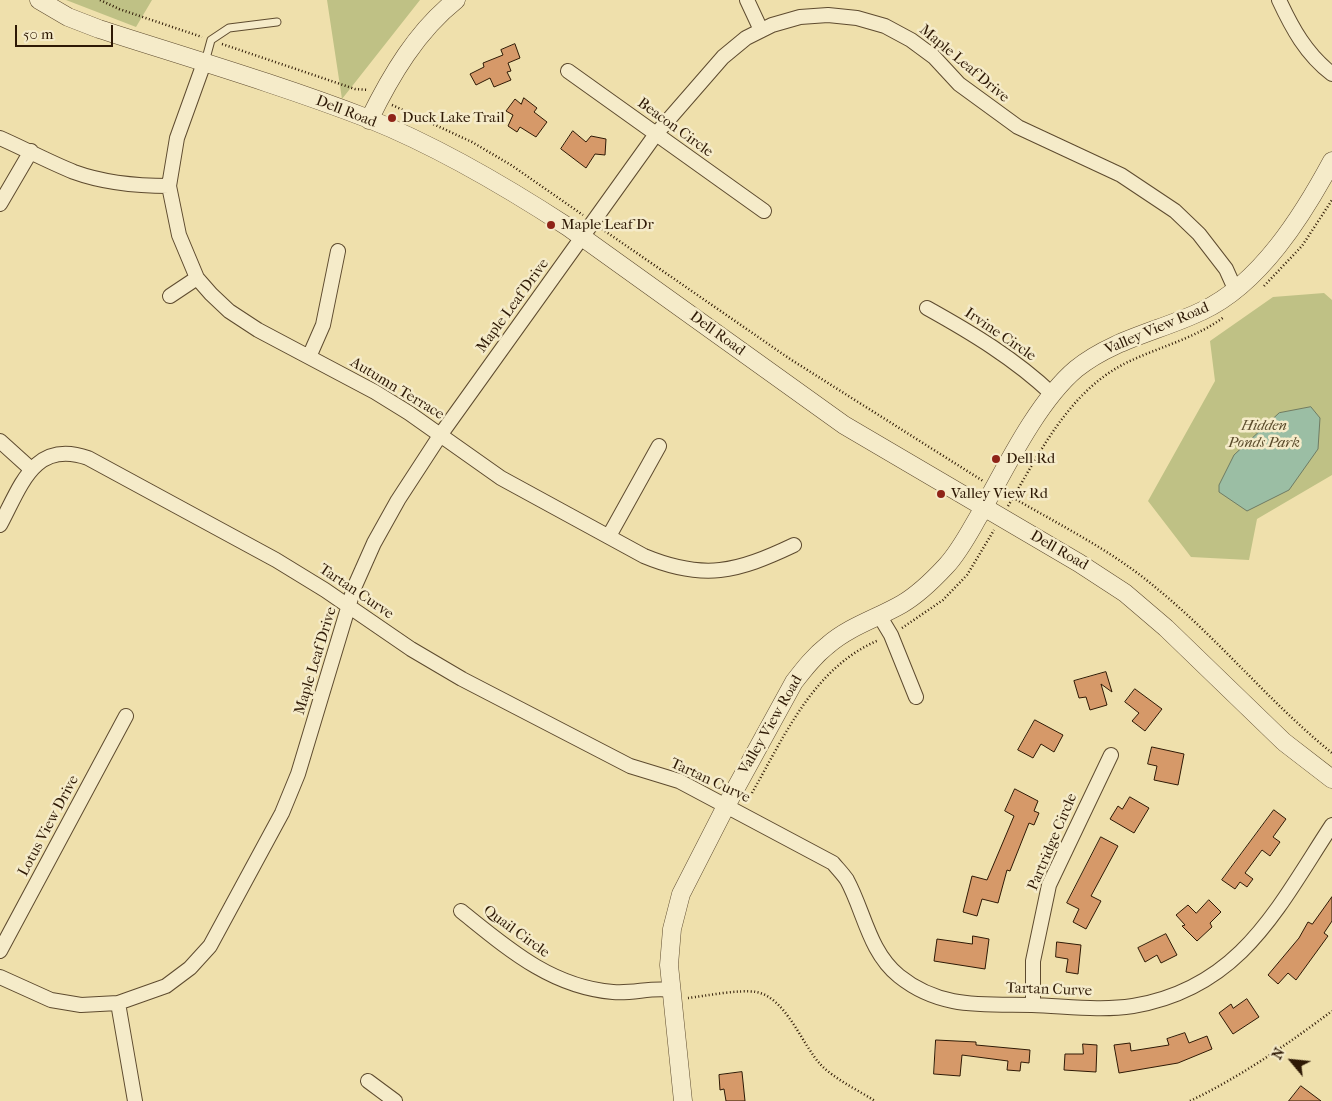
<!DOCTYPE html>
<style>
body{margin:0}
#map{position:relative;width:1332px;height:1101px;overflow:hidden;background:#efe0ac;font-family:"IM FELL French Canon",serif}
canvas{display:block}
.north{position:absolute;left:1267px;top:1036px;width:50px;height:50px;-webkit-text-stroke:4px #f5ebc9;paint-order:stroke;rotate:298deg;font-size:14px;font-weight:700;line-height:20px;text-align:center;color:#2e1905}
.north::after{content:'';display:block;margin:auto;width:18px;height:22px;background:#2e1905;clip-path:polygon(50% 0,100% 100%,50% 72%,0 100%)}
.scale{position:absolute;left:15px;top:25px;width:98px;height:22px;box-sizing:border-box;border:2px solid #2e1905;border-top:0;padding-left:6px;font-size:15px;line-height:18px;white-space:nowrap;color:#2e1905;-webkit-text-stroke:4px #f5ebc9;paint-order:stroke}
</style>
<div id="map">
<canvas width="1332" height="1101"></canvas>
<div class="north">N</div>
<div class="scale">50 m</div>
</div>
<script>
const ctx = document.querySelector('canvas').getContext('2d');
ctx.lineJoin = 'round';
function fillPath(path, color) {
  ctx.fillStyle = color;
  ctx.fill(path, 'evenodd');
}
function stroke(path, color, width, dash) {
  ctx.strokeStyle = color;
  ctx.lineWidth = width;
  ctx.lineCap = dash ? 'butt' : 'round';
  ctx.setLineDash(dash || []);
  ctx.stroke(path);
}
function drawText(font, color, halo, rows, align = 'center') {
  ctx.font = font + ' "IM FELL French Canon",serif';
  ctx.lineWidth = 5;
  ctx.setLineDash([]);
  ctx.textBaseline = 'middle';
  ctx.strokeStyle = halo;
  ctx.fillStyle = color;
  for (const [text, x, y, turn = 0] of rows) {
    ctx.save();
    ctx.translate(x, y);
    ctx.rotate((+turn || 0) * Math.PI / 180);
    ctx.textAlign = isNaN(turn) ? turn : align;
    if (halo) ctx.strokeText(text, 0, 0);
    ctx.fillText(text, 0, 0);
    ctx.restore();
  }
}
const green = new Path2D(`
 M66 0H152L136 27Z
 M327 0H420L342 99Z
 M1324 293 1332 300V475L1257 519 1249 560 1191 557 1148 501 1215 381 1210 341 1273 297Z`);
const water = new Path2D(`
 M1311 407 1320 418 1318 449 1289 490 1247 511 1219 492V485L1234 455 1279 413Z`);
const building = new Path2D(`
 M515 44 520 58 508 63 511 71 507 72 511 80 494 87 490 78 476 85 470 74 484 67 483 63 503 55 501 50Z
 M524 98 537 108 534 112 547 122 536 137 520 127 517 132 508 126 513 115 506 111 515 99 521 104Z
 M573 131 586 142 591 136 606 139 605 155 595 154 586 168 561 149Z
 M1106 672 1112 692 1101 684 1107 705 1090 710 1086 697 1079 698 1074 681Z
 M1135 689 1162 709 1145 731 1132 721 1139 713 1125 702Z
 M1035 720 1063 735 1054 752 1041 744 1033 758 1018 750Z
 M1152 747 1184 754 1178 785 1154 780 1157 766 1148 764Z
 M1015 789 1038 801 1034 811 1039 813 1034 825 1029 823 1010 871 1007 870 998 903 982 899 977 916 963 912 972 876 987 880 1014 816 1005 811Z
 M1130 797 1149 808 1134 833 1110 819 1118 806 1122 809Z
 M1274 810 1286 819 1273 837 1280 842 1270 856 1262 850 1245 873 1253 879 1247 887 1240 882 1235 889 1222 880Z
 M1101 837 1118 846 1091 896 1101 901 1086 929 1073 922 1079 909 1067 903Z
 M1332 897V921L1324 933 1328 936 1296 980 1288 973 1278 984 1268 975 1299 938 1308 922 1312 924Z
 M1209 900 1221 912 1210 923 1212 927 1197 941 1182 926 1185 925 1176 915 1188 905 1196 913Z
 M1166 934 1177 955 1161 963 1157 955 1145 962 1138 948Z
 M973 936 989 939 985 969 934 961 937 939 972 944Z
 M1057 942 1081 945 1078 974 1066 972 1068 959 1056 957Z
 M1247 999 1259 1017 1233 1034 1219 1013 1231 1004 1233 1008Z
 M1185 1033 1189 1043 1207 1036 1212 1049 1178 1063 1119 1073 1114 1045 1130 1043 1131 1051 1169 1045 1167 1039Z
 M936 1040 976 1042V1045L1030 1050 1029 1063 1021 1062 1020 1071 1007 1070 1008 1061 962 1055 960 1076 934 1074Z
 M1083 1044 1097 1045 1096 1072 1064 1070 1065 1054H1083Z
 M742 1072 745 1101H726L724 1089 720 1090 719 1075Z
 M1301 1086 1321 1101H1289Z`);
const path = new Path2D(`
 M100 0 119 9 202 37
 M222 44 355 89 368 90
 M392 105 472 142 511 165 583 215
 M602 229 790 359 983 481
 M1264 286 1302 246 1332 200
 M1007 494C1057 524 1110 549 1155 587 1218 638 1269 702 1332 753
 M1008 506C1040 453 1069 390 1128 362 1159 347 1196 338 1224 317
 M902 628 943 600 967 575 994 530
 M752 793C785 735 814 667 879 640
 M688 998C705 996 740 989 756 992 786 997 802 1045 821 1065 836 1080 858 1090 875 1101
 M1190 1101C1240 1077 1288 1044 1332 1011`);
const service = new Path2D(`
 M205 62 211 40 229 28 277 22`);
const minor = new Path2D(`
 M747 0 761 30
 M1279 0C1292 28 1306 54 1332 74
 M204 63 177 138 169 186 179 235 197 278 211 294 229 311 258 330 375 392 409 413 501 478 644 556C704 581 737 572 794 545
 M568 71 764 211
 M0 138C25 149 49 162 74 172 104 183 137 186 169 186
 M0 204 31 151
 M170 296 197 278
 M927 308C972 333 1015 359 1052 394
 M309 357 323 325 338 251
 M0 441 31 469
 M0 525C21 486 34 439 88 458L276 560 325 590 411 649 462 679 630 766 679 781 833 863C837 868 843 874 847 880 864 911 869 952 899 976 940 1009 982 1004 1032 1005 1065 1006 1100 1011 1133 1006 1241 988 1278 907 1332 825
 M609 536 659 446
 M879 615 891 635 916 697
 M461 911C507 948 551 987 613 992 632 994 652 987 670 990
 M0 951 126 716
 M0 977 51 1000 81 1005 118 1003 166 986 190 968 210 946 282 813 298 774 354 588 374 543 398 500 441 434 656 134 723 57 746 38 772 25 800 17 828 15 857 18 885 26 911 40 934 57 959 84 1018 127 1121 175 1175 211 1199 234 1226 269 1235 289
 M118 1003 135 1101
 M1033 1005V961L1049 885 1111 755
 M368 1081 395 1101`);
const tertiary = new Path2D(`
 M39 0 68 17 99 29C189 58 281 85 369 119 439 147 505 186 568 227L844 425 1079 563 1125 593 1166 628 1284 742 1332 779
 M369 120C391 75 417 31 456 0
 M683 1101 669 965 672 929 681 894 726 806 794 682C804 669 814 656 828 645 850 626 878 618 902 604 919 594 933 580 946 566 960 551 970 531 980 514 1005 469 1037 402 1076 369 1113 339 1160 331 1202 311 1260 284 1303 215 1332 161`);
const markers = [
 [392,118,5,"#8f2418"],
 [551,225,5,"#8f2418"],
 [996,459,5,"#8f2418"],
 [941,494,5,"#8f2418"]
];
const streetNames = [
 ["Maple Leaf Drive",964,64,40],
 ["Dell Road",346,112,21],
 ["Beacon Circle",675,128,36],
 ["Maple Leaf Drive",513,306,-54],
 ["Valley View Road",1157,329,-23],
 ["Dell Road",717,334,36],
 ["Irvine Circle",1000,335,34],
 ["Autumn Terrace",397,389,31],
 ["Dell Road",1059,551,30],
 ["Tartan Curve",356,592,34],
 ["Maple Leaf Drive",316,661,-73],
 ["Valley View Road",771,725,-60],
 ["Tartan Curve",710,781,25],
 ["Lotus View Drive",49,826,-62],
 ["Partridge Circle",1053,842,-67],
 ["Quail Circle",516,932,36],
 ["Tartan Curve",1049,990,2]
];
const poiNames = [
 ["Duck Lake Trail",402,118],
 ["Maple Leaf Dr",561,225],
 ["Dell Rd",1006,459],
 ["Valley View Rd",951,494]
];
const parkNames = [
 ["Hidden",1264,426],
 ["Ponds Park",1264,443]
];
fillPath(green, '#bfc185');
fillPath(water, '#9bbea4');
stroke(water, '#6f7c64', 1);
fillPath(building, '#d69969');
stroke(building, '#2e1905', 1);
stroke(service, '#5e4b2f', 9);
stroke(minor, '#5e4b2f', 16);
stroke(tertiary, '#5e4b2f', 19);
stroke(path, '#2e1905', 2.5, [1, 2.5]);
stroke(service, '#f5ebc9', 7);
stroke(minor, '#f5ebc9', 14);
stroke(tertiary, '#f5ebc9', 18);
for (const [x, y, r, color] of markers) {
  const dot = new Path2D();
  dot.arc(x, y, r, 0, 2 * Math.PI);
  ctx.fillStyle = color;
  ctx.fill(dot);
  stroke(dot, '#f5ebc9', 2);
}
drawText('15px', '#2e1905', '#f5ebc9', streetNames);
drawText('15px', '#2e1905', '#f5ebc9', poiNames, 'left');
drawText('italic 15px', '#5a4b2b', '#f5ebc9', parkNames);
</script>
